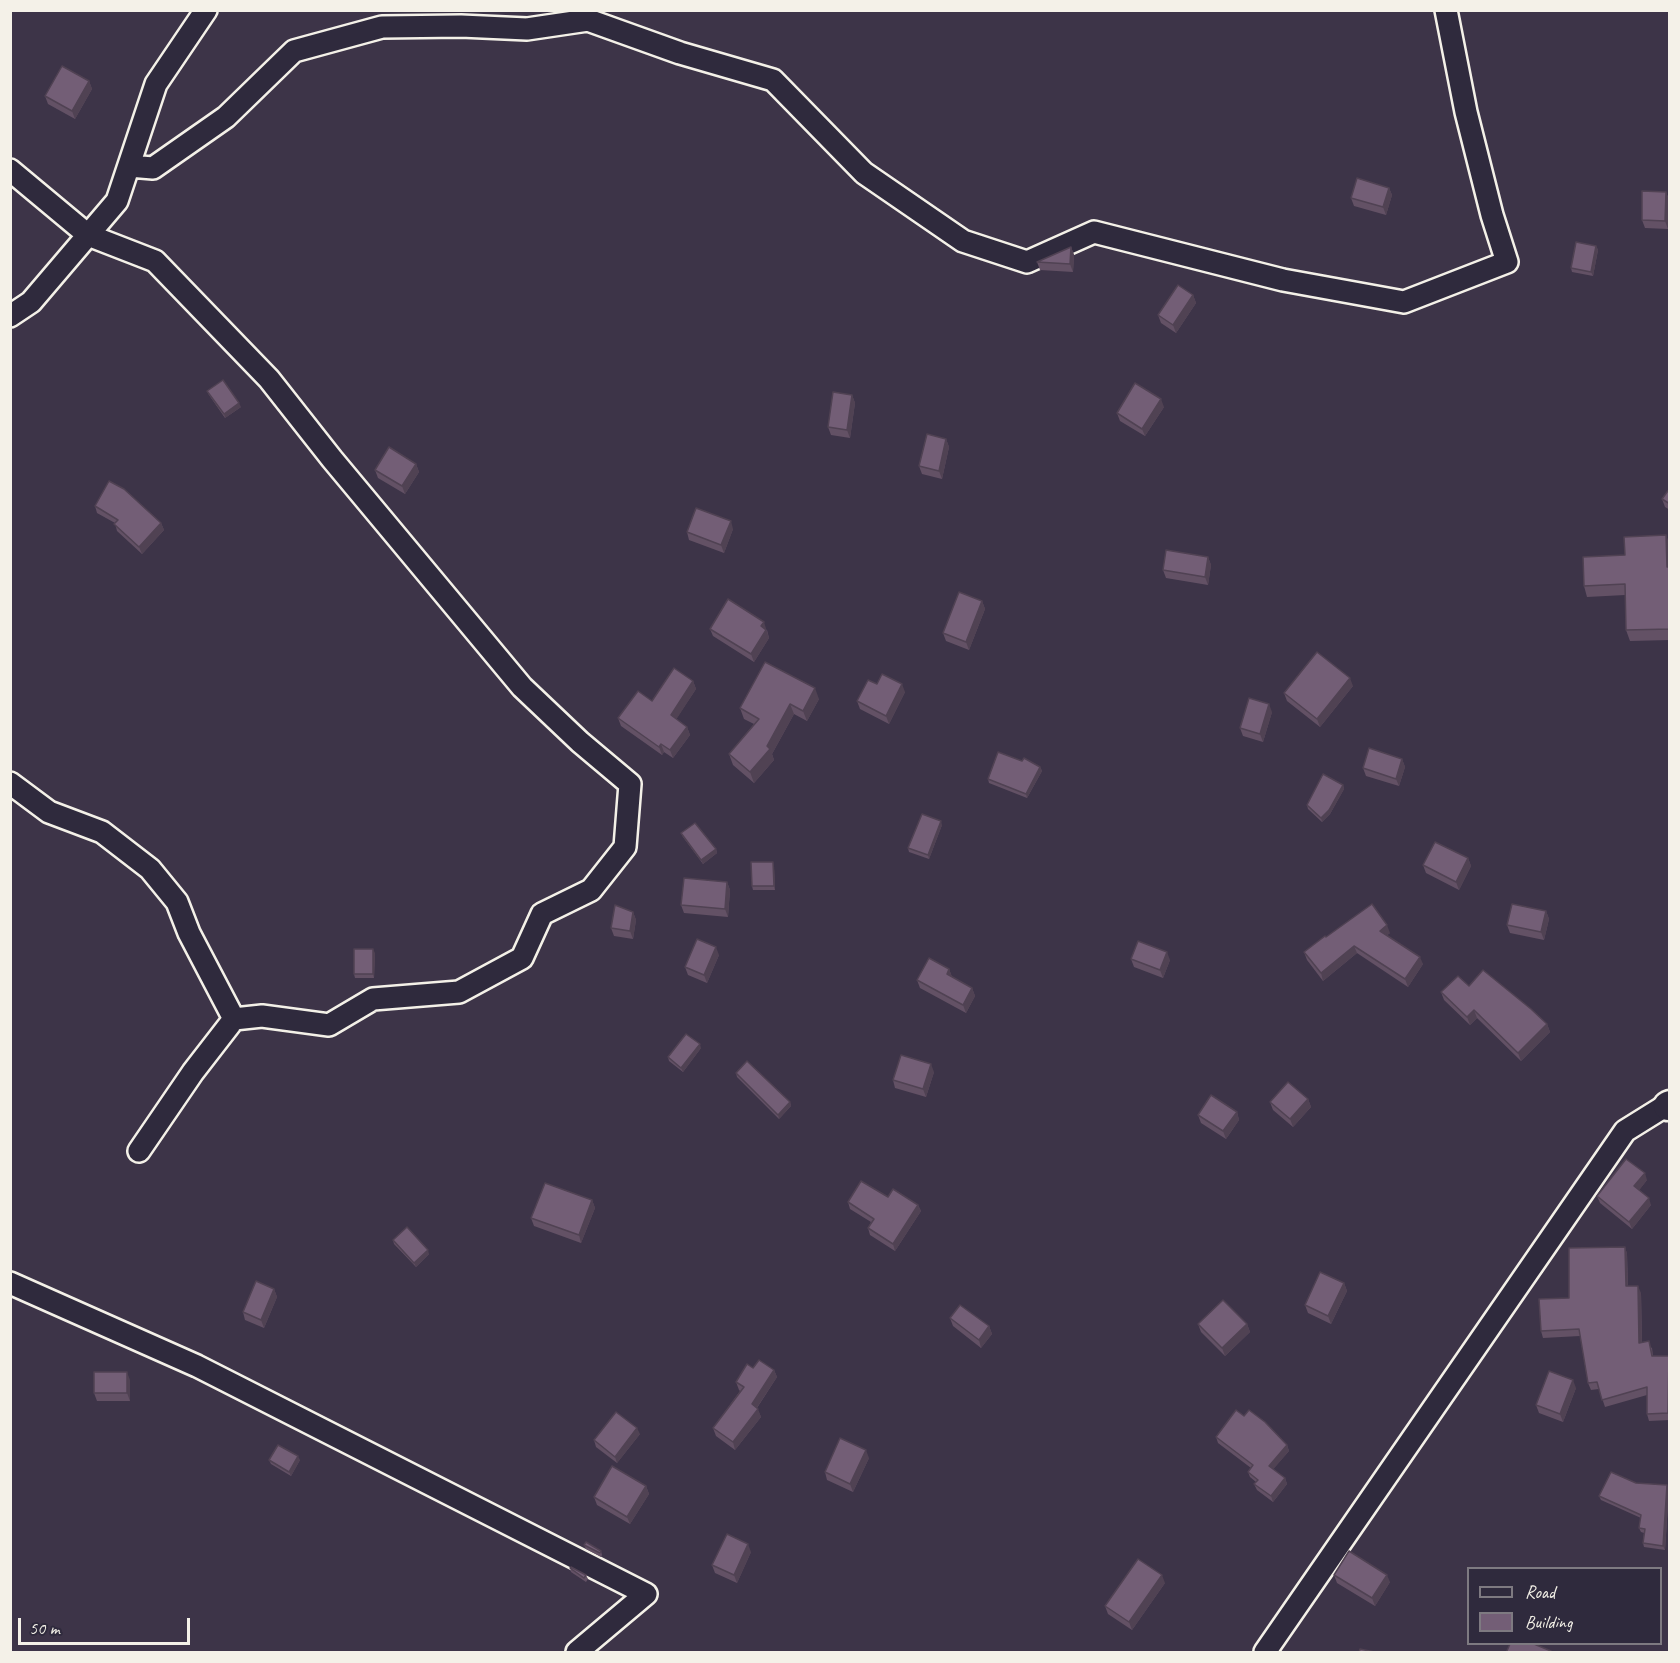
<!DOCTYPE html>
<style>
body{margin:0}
#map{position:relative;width:1680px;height:1663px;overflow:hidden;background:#3d3448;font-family:Caveat,sans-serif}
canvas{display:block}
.frame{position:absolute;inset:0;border:12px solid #f4f1e8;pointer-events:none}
.legend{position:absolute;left:1467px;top:1567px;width:195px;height:78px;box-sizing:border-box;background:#2f2a3d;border:2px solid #7e7a81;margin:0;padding:8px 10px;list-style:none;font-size:18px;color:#f4f1e8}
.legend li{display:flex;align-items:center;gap:12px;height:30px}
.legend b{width:30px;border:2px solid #7e7a81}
.scale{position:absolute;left:18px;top:1618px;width:172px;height:27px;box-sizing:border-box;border:3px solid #f4f1e8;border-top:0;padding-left:8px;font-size:18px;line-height:21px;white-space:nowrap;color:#f4f1e8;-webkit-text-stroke:4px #2f2a3d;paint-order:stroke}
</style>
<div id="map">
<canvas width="1680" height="1663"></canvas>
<div class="frame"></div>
<ul class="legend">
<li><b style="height:8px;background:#2f2a3d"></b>Road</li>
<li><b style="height:16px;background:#735e76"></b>Building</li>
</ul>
<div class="scale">50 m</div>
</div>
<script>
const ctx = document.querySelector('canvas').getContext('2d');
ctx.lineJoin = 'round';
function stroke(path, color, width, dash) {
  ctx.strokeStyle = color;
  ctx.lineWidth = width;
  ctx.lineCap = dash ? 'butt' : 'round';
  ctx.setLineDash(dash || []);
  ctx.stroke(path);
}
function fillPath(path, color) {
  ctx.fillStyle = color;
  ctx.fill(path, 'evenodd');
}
const street = new Path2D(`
 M129 166 153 168 226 117 294 51 382 27 461 26 527 29 588 20 680 53 773 80 864 173 963 241 1027 262 1094 232 1283 280 1404 302 1507 262 1492 215 1466 112 1446 10
 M10 170 88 235 155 261 269 379 332 459 522 687 580 742 630 784 625 847 591 890 542 914 522 958 459 992 373 999 329 1025 262 1016 234 1019 193 1072 139 1151
 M10 316 31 302 117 201 156 84 206 10
 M10 783 49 812 102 832 150 869 177 902 189 933 234 1019
 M10 1283 197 1366 646 1594 577 1652
 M1265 1652 1625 1131 1670 1103`);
const secondary = new Path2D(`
 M1668 1106 1670 1105`);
const wall = new Path2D(`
 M89 81 92 89 75 119 48 104 45 96Z
 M1389 188 1392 195 1386 215 1354 206 1351 198Z
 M1666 192 1669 200 1668 229 1645 228 1642 220Z
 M1596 246 1598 250 1593 276 1572 272 1571 268Z
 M1071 247 1074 255 1073 272 1040 270 1037 262Z
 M1193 295 1196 303 1176 333 1161 323 1158 315Z
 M207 391 241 407 225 418 209 395Z
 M852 395 855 403 850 438 831 435 828 427Z
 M1164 407 1145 436 1120 421 1117 413Z
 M946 439 949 447 942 479 922 474 919 466Z
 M416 464 419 472 405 494 378 478 375 470Z
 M1670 488V510L1665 507 1662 499Z
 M95 506 161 523 164 530 142 554 117 531 115 523 97 513Z
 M733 529 724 553 689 540 687 532Z
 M1670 545V640L1630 641 1626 630 1625 595 1587 597 1584 586 1625 555Z
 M1208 557 1211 565 1208 585 1166 578 1163 570Z
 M982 601 985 609 969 650 946 641 943 633Z
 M710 629 767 630 769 638 754 662 713 636Z
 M693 681 696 689 676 719 687 727 690 735 673 758 664 752 662 755 621 726 618 718Z
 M877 684 905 692 889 724 860 709 857 701Z
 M1353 686 1320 727 1287 701 1284 693Z
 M819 699 807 721 794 714 772 754 774 760 754 783 733 765 729 754 754 724 744 719 740 708Z
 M1272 712 1263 742 1243 736 1240 728Z
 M1402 759 1405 767 1399 786 1366 776 1363 768Z
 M1040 767 1042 771 1027 798 989 783 988 779Z
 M1343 785 1344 789 1330 814 1322 822 1308 809 1307 805Z
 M942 825 929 859 909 852 908 848Z
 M681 833 716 849 717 853 703 864 683 837Z
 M1468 858 1471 866 1459 890 1426 873 1423 865Z
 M774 866 775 890H753L752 886Z
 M727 882 730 890 728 917 684 913 681 905Z
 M1546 911 1549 919 1544 940 1510 933 1507 925Z
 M633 912 636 920 633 939 614 936 611 928Z
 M1390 933 1387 935 1423 964 1408 987 1357 953 1323 981 1307 960 1304 952 1326 937Z
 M375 953 374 978H355L354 974Z
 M719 955 707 983 688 975 685 967Z
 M1131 959 1170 960 1163 978 1134 967Z
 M949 969 952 977 972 988 975 996 966 1013 920 988 917 980Z
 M1469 986 1547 1024 1550 1032 1521 1061 1477 1018 1470 1025 1444 1000 1441 992Z
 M701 1048 683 1072 669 1061 668 1057Z
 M934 1072 926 1097 895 1088 893 1080Z
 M736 1073 790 1102 791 1106 779 1119 737 1077Z
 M1308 1099 1311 1107 1293 1127 1273 1110 1270 1102Z
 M1237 1112 1239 1120 1226 1139 1201 1123 1198 1115Z
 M1647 1180 1639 1190 1651 1205 1632 1229 1600 1203 1597 1196Z
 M888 1197 918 1205 921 1211 895 1251 870 1235 868 1228 871 1222 850 1209 848 1202Z
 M592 1200 595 1208 581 1243 534 1226 531 1218Z
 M393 1240 429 1254 416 1267 394 1244Z
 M1625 1247 1627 1254 1628 1286 1641 1293 1642 1342 1652 1348 1653 1356H1670V1420L1649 1421 1647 1414V1395L1605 1407 1599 1389 1591 1390 1588 1383 1580 1336 1543 1338 1541 1331 1569 1298Z
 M1344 1283 1347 1291 1331 1324 1308 1313 1305 1305Z
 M274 1289 277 1297 264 1328 245 1320 243 1312Z
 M950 1318 989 1326 992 1334 981 1348 953 1326Z
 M1198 1324H1247L1250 1332 1225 1356 1201 1332Z
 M753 1368 774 1370 777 1377 757 1408 761 1417 735 1450 716 1436 713 1428 740 1391 739 1390 736 1382Z
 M130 1380V1401H97L94 1393Z
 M1576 1388 1563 1422 1539 1413 1536 1405Z
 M640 1434 617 1463 596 1447 594 1440Z
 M1216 1437 1287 1445 1289 1451 1273 1469 1285 1478 1287 1484 1273 1502 1257 1490 1254 1484 1256 1482 1250 1477 1248 1472 1251 1468 1218 1443Z
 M869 1458 853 1492 827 1480 825 1472Z
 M269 1460H300L291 1476 271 1464Z
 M1636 1483 1669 1489 1665 1550 1644 1547 1643 1543 1644 1533 1641 1532 1639 1528 1641 1518 1601 1500 1599 1496Z
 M646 1486 649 1494 630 1524 597 1505 594 1497Z
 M584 1545 601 1551 602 1555 601 1557 586 1549Z
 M751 1552 737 1583 715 1573 712 1565Z
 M570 1568 586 1575 588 1579 586 1582 571 1572Z
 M1334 1575 1390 1582 1375 1606 1337 1583Z
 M1165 1583 1132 1630 1108 1614 1105 1606Z`);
const shadedWall = new Path2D(`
 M89 81 92 89 75 119 72 111Z
 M1389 188 1392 195 1386 215 1383 207Z
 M1666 192 1669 200 1668 229 1665 221Z
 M1596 246 1598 250 1593 276 1591 272Z
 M1071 247 1074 255 1073 272 1070 264Z
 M1193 295 1196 303 1176 333 1173 325Z
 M852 395 855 403 850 438 847 430Z
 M1161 399 1164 407 1145 436 1142 429Z
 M239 403 241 407 225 418 224 414Z
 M946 439 949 447 942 479 939 471Z
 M416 464 419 472 405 494 402 486Z
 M731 521 733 529 724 553 721 545Z
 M161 523 164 530 142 554 139 547Z
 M1666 535 1670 545V575L1667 567Z
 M1208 557 1211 565 1208 585 1205 577Z
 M982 601 985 609 969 650 966 642Z
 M764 622 769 638 754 662 751 654 761 626Z
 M1350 678 1353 686 1320 727 1317 719Z
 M693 681 696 689 674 723 671 715Z
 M902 684 905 692 889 724 886 716Z
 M815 688 819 699 807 721 803 711Z
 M790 704 794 714 772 754 774 760 754 783 750 772 767 746Z
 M1269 704 1272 712 1263 742 1260 734Z
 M687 727 690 735 673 758 670 750Z
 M661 744 664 752 662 755 659 747Z
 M1402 759 1405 767 1399 786 1396 779Z
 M1040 767 1042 771 1027 798 1026 794Z
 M1343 785 1344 789 1330 814 1322 822 1321 818Z
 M941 821 942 825 929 859 928 855Z
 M716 849 717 853 703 864 701 860Z
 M1468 858 1471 866 1459 890 1456 882Z
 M773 862 774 866 775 890 774 886Z
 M727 882 730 890 728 917 725 909Z
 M1546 911 1549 919 1544 940 1541 932Z
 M633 912 636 920 633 939 630 931Z
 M1387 925 1390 933 1383 939 1380 931Z
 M1354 946 1357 953 1323 981 1321 973Z
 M716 947 719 955 707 983 704 975Z
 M373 949 375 953 374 978 373 974Z
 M1167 952 1170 960 1163 978 1160 970Z
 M1420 957 1423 964 1408 987 1405 979Z
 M949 969 952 977 947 974Z
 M972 988 975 996 966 1013 963 1005Z
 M1474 1010 1477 1018 1470 1025 1467 1017Z
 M1547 1024 1550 1032 1521 1061 1518 1053Z
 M700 1044 701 1048 683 1072 681 1068Z
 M931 1064 934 1072 926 1097 923 1089Z
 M1308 1099 1311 1107 1293 1127 1290 1119Z
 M790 1102 791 1106 779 1119 778 1115Z
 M1237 1112 1239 1120 1226 1139 1223 1131Z
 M1645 1173 1647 1180 1637 1193 1634 1186Z
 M1649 1198 1651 1205 1632 1229 1629 1222Z
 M592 1200 595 1208 581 1243 579 1235Z
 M918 1205 921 1211 895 1251 893 1244Z
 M1625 1247 1627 1254 1628 1293 1626 1286Z
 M428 1250 429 1254 416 1267 414 1263Z
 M1344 1283 1347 1291 1331 1324 1328 1316Z
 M1638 1286 1641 1293 1642 1350 1639 1343Z
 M274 1289 277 1297 264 1328 261 1320Z
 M1247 1324 1250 1332 1225 1356 1222 1348Z
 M989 1326 992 1334 981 1348 979 1340Z
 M1670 1356V1418L1668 1413Z
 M774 1370 777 1377 754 1412 752 1404Z
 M127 1372 130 1380V1401L127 1393Z
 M1573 1380 1576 1388 1563 1422 1560 1414Z
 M758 1409 761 1417 735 1450 733 1442Z
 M637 1428 640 1434 617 1463 615 1457Z
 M1287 1445 1289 1451 1271 1472 1269 1466Z
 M866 1450 869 1458 853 1492 850 1484Z
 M298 1456 300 1460 291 1476 289 1472Z
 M1285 1478 1287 1484 1273 1502 1271 1496Z
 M1667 1485 1669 1489 1665 1550 1663 1546Z
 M646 1486 649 1494 630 1524 627 1517Z
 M748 1544 751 1552 737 1583 734 1575Z
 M1162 1575 1165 1583 1132 1630 1129 1622Z
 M1387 1575 1390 1582 1375 1606 1372 1598Z`);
const building = new Path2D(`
 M62 66 89 81 72 111 45 96Z
 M1357 178 1389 188 1383 207 1351 198Z
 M1642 191 1666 192 1665 221 1642 220Z
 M1576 242 1596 246 1591 272 1571 268Z
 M1071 247 1070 264 1037 262Z
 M1178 285 1193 295 1173 325 1158 315Z
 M223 380 239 403 224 414 207 391Z
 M1135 383 1161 399 1142 429 1117 413Z
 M833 392 852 395 847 430 828 427Z
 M927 434 946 439 939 471 919 466Z
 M389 447 416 464 402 486 375 470Z
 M109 481 124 489 161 523 139 547 114 524 118 520 95 506Z
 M1670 488V504L1662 499Z
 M696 508 731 521 721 545 687 532Z
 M1666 535 1667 567H1670V629L1626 630 1625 584 1584 586 1583 557 1625 555 1624 537Z
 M1166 550 1208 557 1205 577 1163 570Z
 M959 592 982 601 966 642 943 633Z
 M728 599 764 622 761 626 766 630 751 654 710 629Z
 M1317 652 1350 678 1317 719 1284 693Z
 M765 662 815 688 803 711 790 704 767 746 770 749 750 772 729 754 759 719 740 708Z
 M674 668 693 681 671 715 687 727 670 750 661 744 659 747 618 718 638 691 652 701Z
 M882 674 902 684 886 716 857 701 868 680 877 684Z
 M1249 698 1269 704 1260 734 1240 728Z
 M1369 748 1402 759 1396 779 1363 768Z
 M998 752 1022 761 1024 758 1040 767 1026 794 988 779Z
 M1323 774 1343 785 1329 810 1321 818 1307 805Z
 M922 814 941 821 928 855 908 848Z
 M695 823 716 849 701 860 681 833Z
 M1435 842 1468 858 1456 882 1423 865Z
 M751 862H773L774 886H752Z
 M684 878 727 882 725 909 681 905Z
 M1372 904 1387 925 1380 931 1420 957 1405 979 1354 946 1321 973 1304 952 1325 936 1326 937Z
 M1512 904 1546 911 1541 932 1507 925Z
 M615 905 633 912 630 931 611 928Z
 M697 939 716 947 704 975 685 967Z
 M1138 941 1167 952 1160 970 1131 959Z
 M354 949H373V974H354Z
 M929 958 949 969 947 974 972 988 963 1005 917 980Z
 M1483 970 1531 1009 1547 1024 1518 1053 1474 1010 1467 1017 1441 992 1458 976 1469 986Z
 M686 1034 700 1044 681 1068 668 1057Z
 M901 1055 931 1064 923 1089 893 1080Z
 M747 1061 790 1102 778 1115 736 1073Z
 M1288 1082 1308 1099 1290 1119 1270 1102Z
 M1211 1095 1237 1112 1223 1131 1198 1115Z
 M1626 1159 1645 1173 1634 1186 1649 1198 1629 1222 1597 1196Z
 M861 1181 888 1197 893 1189 918 1205 893 1244 868 1228 874 1219 848 1202Z
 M545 1183 592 1200 579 1235 531 1218Z
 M407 1227 428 1250 414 1263 393 1240Z
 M1625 1247 1626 1286H1638L1639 1343 1649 1341 1652 1356H1669L1668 1413 1647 1414V1387L1602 1400 1597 1382 1588 1383 1579 1329 1541 1331 1539 1299 1569 1298V1248Z
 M1320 1272 1344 1283 1328 1316 1305 1305Z
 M256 1281 274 1289 261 1320 243 1312Z
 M1223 1300 1247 1324 1222 1348 1198 1324Z
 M960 1305 989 1326 979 1340 950 1318Z
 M759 1360 774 1370 752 1404 758 1409 733 1442 713 1428 744 1387 736 1382 747 1364 753 1368Z
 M1549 1371 1573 1380 1560 1414 1536 1405Z
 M94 1372H127V1393H94Z
 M1236 1410 1244 1416 1249 1410 1265 1422 1287 1445 1269 1466 1285 1478 1271 1496 1254 1484 1258 1480 1248 1472 1253 1465 1216 1437Z
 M616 1412 637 1428 615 1457 594 1440Z
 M840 1438 866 1450 850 1484 825 1472Z
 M278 1445 298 1456 289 1472 269 1460Z
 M612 1466 646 1486 627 1517 594 1497Z
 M1611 1472 1636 1483 1667 1485 1663 1546 1643 1543 1645 1529 1639 1528 1641 1515 1599 1496Z
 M727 1534 748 1544 734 1575 712 1565Z
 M586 1542 601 1551 600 1553 584 1545Z
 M1349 1551 1387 1575 1372 1598 1334 1575Z
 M1138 1559 1162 1575 1129 1622 1105 1606Z
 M571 1567 586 1575 584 1578 570 1568Z
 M1510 1644H1534L1551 1651V1653H1506Z
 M1360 1649 1379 1653H1359Z`);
stroke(street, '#f4f1e8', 26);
stroke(secondary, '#f4f1e8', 33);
stroke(street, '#2f2a3d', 21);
stroke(secondary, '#2f2a3d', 28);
fillPath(wall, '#635165');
fillPath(shadedWall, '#504253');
fillPath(building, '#735e76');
stroke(building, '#504253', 1.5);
</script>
